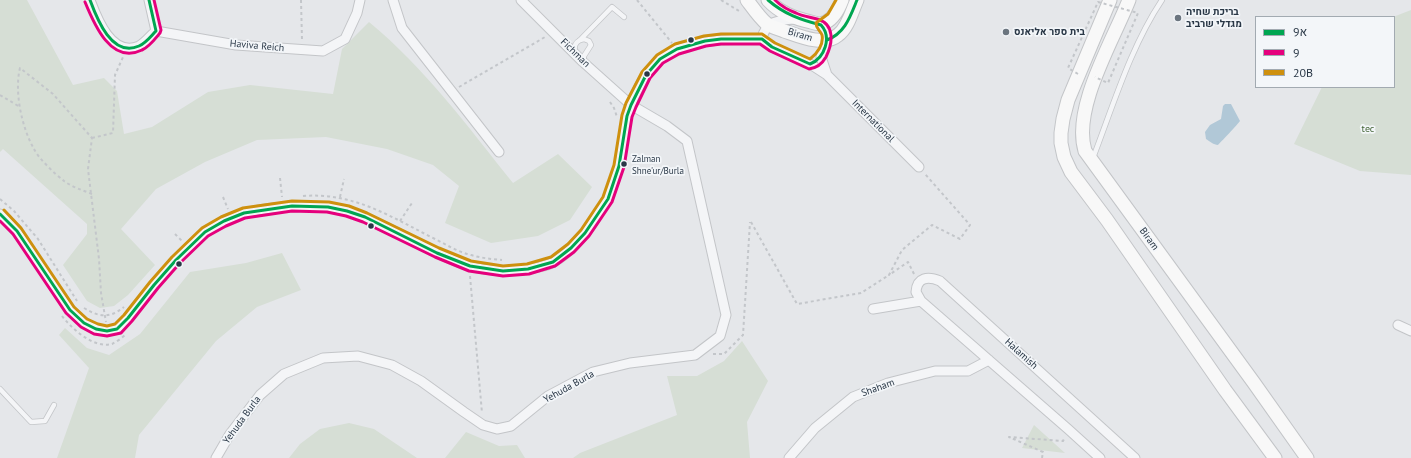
<!DOCTYPE html>
<meta charset="utf-8">
<style>
body{margin:0}
#map{position:relative;width:1411px;height:458px;overflow:hidden;background:#e5e7ea;font-family:"PT Sans",Heebo,sans-serif}
canvas{display:block}
.legend{position:absolute;left:1255px;top:16px;width:140px;height:72px;box-sizing:border-box;background:#f3f6f9;border:1px solid #a2aab1;margin:0;padding:5px 7px;list-style:none;font-size:12px;color:#293746}
.legend li{display:flex;align-items:center;gap:8px;height:20px}
.legend b{width:20px;border:1px solid #a2aab1}
</style>
<div id="map">
<canvas width="1411" height="458"></canvas>
<ul class="legend">
<li><b style="height:5px;background:#00a651"></b>9א</li>
<li><b style="height:5px;background:#e5007d"></b>9</li>
<li><b style="height:5px;background:#ce900e"></b>20B</li>
</ul>
</div>
<script>
const ctx = document.querySelector('canvas').getContext('2d');
ctx.lineJoin = 'round';
function fillPath(path, color) {
  ctx.fillStyle = color;
  ctx.fill(path, 'evenodd');
}
function stroke(path, color, width, dash) {
  ctx.strokeStyle = color;
  ctx.lineWidth = width;
  ctx.lineCap = dash ? 'butt' : 'round';
  ctx.setLineDash(dash || []);
  ctx.stroke(path);
}
function drawText(font, color, halo, rows, align = 'center') {
  ctx.font = font + ' "PT Sans",Heebo,sans-serif';
  ctx.lineWidth = 3.5;
  ctx.setLineDash([]);
  ctx.textBaseline = 'middle';
  ctx.strokeStyle = halo;
  ctx.fillStyle = color;
  for (const [text, x, y, turn = 0] of rows) {
    ctx.save();
    ctx.translate(x, y);
    ctx.rotate((+turn || 0) * Math.PI / 180);
    ctx.textAlign = isNaN(turn) ? turn : align;
    if (halo) ctx.strokeText(text, 0, 0);
    ctx.fillText(text, 0, 0);
    ctx.restore();
  }
}
const green = new Path2D(`
 M0 0H27L73 85 104 78 117 91 124 134 152 127 208 92 250 85 333 94 342 49 369 22C425 68 468 127 513 183L558 154 592 187 570 220 538 236 491 243 445 223 459 186 433 165 387 149 326 137 257 140 205 162 156 189 121 229 155 265 128 295 114 306 100 308 87 301 63 265 87 234V224L3 149 0 152Z
 M1411 10V175L1360 171 1294 144 1322 87H1394L1393 17Z
 M282 253 301 290 257 307 216 341 139 435 135 458H57L89 368 59 335 65 328 87 348 109 355 140 334 190 272 246 263Z
 M742 341 768 381 747 422 750 458H573L580 453 677 415 667 376H697L724 361Z
 M349 423 374 429 417 458H289L300 444 320 429Z
 M1034 425 1065 453 1022 448Z
 M466 432 499 446 517 445 525 458H445Z`);
const water = new Path2D(`
 M1225 104H1231L1240 121C1239 123 1219 144 1218 145 1214 145 1209 141 1206 139L1205 132 1210 125 1221 119 1223 106Z`);
const path = new Path2D(`
 M301 0 302 40
 M637 0 672 43
 M721 0 739 11
 M459 87 545 37
 M0 95 20 107
 M610 102 614 108 617 117
 M92 138 113 133 115 75 123 57
 M280 178 282 197
 M92 194C82 190 72 187 64 181 55 174 39 159 34 149 22 128 14 92 20 68L53 94 92 138 88 169 99 259 101 293 106 322
 M303 196C354 192 391 217 435 239 447 245 458 252 471 255 481 258 491 259 502 260
 M223 197 228 209
 M340 197 344 179
 M0 199 14 211 38 239 77 301
 M400 221 412 203
 M751 222 797 304 861 293 889 275
 M175 234 182 241
 M914 274 908 262 889 275 902 250 932 225 960 239 970 225 925 174
 M470 276 482 413
 M84 308C99 317 109 319 124 307
 M62 316C72 329 94 349 112 344 116 342 122 338 125 335
 M713 354H724L743 335 750 222
 M1042 458 1043 452 1009 437 1063 441 1064 439`);
const lane = new Path2D(`
 M580 40 584 39 589 41 591 45 584 56 583 62
 M575 52C574 46 575 43 580 40L612 7 624 17
 M1093 158C1113 106 1131 46 1162 0
 M0 389 31 422 45 421 54 405`);
const street = new Path2D(`
 M90 0C97 19 112 58 139 46 145 43 151 35 156 31
 M149 0 156 31
 M393 0 402 28 499 152
 M821 25C831 35 825 45 821 57L827 75
 M156 31 236 45 323 51 345 39 357 13 360 0
 M762 39 772 47 810 64 827 75 919 167
 M762 39C765 21 779 20 795 19
 M0 214C20 233 34 256 49 279 59 294 69 311 84 322 92 328 107 334 117 328 128 322 139 304 147 294 167 269 196 235 224 221 253 206 292 206 324 207 342 207 360 215 377 223 407 236 437 256 469 266 485 271 503 271 519 270 530 269 545 267 554 262 584 244 610 201 619 167 623 151 623 134 627 117 633 92 651 60 676 50 705 38 731 40 762 39
 M873 309 921 301
 M1398 325 1411 331
 M216 458 230 434 260 395 284 374 323 358 358 356 392 365 421 381 464 412 483 425 497 429 511 426 548 396 593 372 630 363 695 355 720 336 726 315 687 141 667 126 631 105 583 62 521 0
 M789 458 815 428 853 397 888 383 935 371H968L989 360
 M1100 458 1068 429 921 301 916 292C917 277 928 276 940 281L1135 458`);
const secondary = new Path2D(`
 M747 0C753 8 759 17 767 24 772 27 779 29 784 31 799 36 824 47 838 35 848 28 852 11 857 0
 M768 0C780 13 794 18 811 22 817 24 821 25 826 22 834 18 839 8 842 0
 M1110 0 1068 100 1063 119 1061 133V143L1064 157 1071 172 1107 220 1225 390 1275 458
 M1129 0C1113 41 1072 108 1085 151L1254 383 1307 458`);
const pathBridge = new Path2D(`
 M1078 74 1068 68 1098 2 1138 13 1108 83 1095 77`);
const bus1 = new Path2D(`
 M90 0C97 19 112 58 139 46 146 43 151 36 156 31L149 0
 M768 0C784 14 801 20 821 25
 M827 40C845 33 850 17 857 0
 M0 214 17 231 70 310 84 323 96 329 107 331 117 329 128 318 154 285 176 260 205 232 224 221 244 213 292 206 328 207 347 211 365 217 437 253 470 266 503 271 528 269 553 262 571 248 585 233 608 199 619 166 627 116 631 105 646 75 660 59 677 49 705 41 721 39H762L772 47 810 64C825 58 832 37 821 25`);
const bus2 = new Path2D(`
 M85 2C94 24 111 65 142 50 149 47 155 39 160 33L161 30 154 0
 M0 221 13 234 66 313 81 327 94 334 107 336 121 333 132 321 158 288 180 263 208 236 226 226 245 218 292 211 327 212 346 216 363 222 435 257 469 271 503 276 529 274 555 266 574 252 589 236 612 202 624 167 632 117 636 107 650 78 663 63 679 54 706 46 721 44H760L770 51 809 69C817 68 822 64 826 57 833 43 835 24 817 19 810 17 802 16 796 13 788 10 781 6 775 0`);
const bus3 = new Path2D(`
 M4 210 21 228 74 307 87 319 98 324 107 326 115 324 124 315 150 282 172 257 202 228 221 217 243 208 292 201 329 202 349 206 367 213 439 248 471 261 503 266 527 264 551 257 568 244 581 230 603 197 614 165 622 115 626 103 642 72 657 55 675 44 704 36 721 34H762L775 43 810 59C817 54 824 44 822 35 820 30 816 29 816 23L828 14 836 0`);
const markers = [
 [1178,18,4,"#6b757f"],
 [1006,32,4,"#6b757f"],
 [691,40,3.5,"#293746"],
 [647,74,3.5,"#293746"],
 [624,164,3.5,"#293746"],
 [371,226,3.5,"#293746"],
 [179,264,3.5,"#293746"]
];
const busNames = [
 ["Zalman",632,159],
 ["Shne'ur/Burla",632,171]
];
const poiNames = [
 ["בריכת שחיה",1186,12],
 ["מגדלי שרביב",1186,24],
 ["בית ספר אליאנס",1014,32]
];
const streetNames = [
 ["Biram",800,35,16],
 ["Haviva Reich",257,46,5],
 ["Fichman",575,53,44],
 ["International",873,121,45],
 ["Biram",1149,239,54],
 ["Halamish",1021,354,42],
 ["Yehuda Burla",569,387,-29],
 ["Shaham",878,388,-20],
 ["Yehuda Burla",242,420,-54]
];
const parkNames = [
 ["tec",1368,129]
];
fillPath(green, '#d6ded5');
fillPath(water, '#b1c8d7');
stroke(lane, '#c3c5c8', 6);
stroke(street, '#c3c5c8', 11);
stroke(secondary, '#c3c5c8', 15);
stroke(path, '#c3c6ca', 2, [3, 3]);
stroke(lane, '#f4f5f7', 4.5);
stroke(street, '#f4f5f7', 9);
stroke(secondary, '#f8f8f8', 13);
stroke(pathBridge, '#c3c6ca', 2, [3, 3]);
stroke(bus1, '#00a651', 3);
stroke(bus2, '#e5007d', 3);
stroke(bus3, '#ce900e', 3);
for (const [x, y, r, color] of markers) {
  const dot = new Path2D();
  dot.arc(x, y, r, 0, 2 * Math.PI);
  ctx.fillStyle = color;
  ctx.fill(dot);
  stroke(dot, '#f3f6f9', 1.5);
}
drawText('9px', '#293746', '#f3f6f9', busNames, 'left');
drawText('bold 10px', '#293746', '#f3f6f9', poiNames, 'left');
drawText('10px', '#293746', '#f3f6f9', streetNames);
drawText('10px', '#426335', '#f3f6f9', parkNames);
</script>
